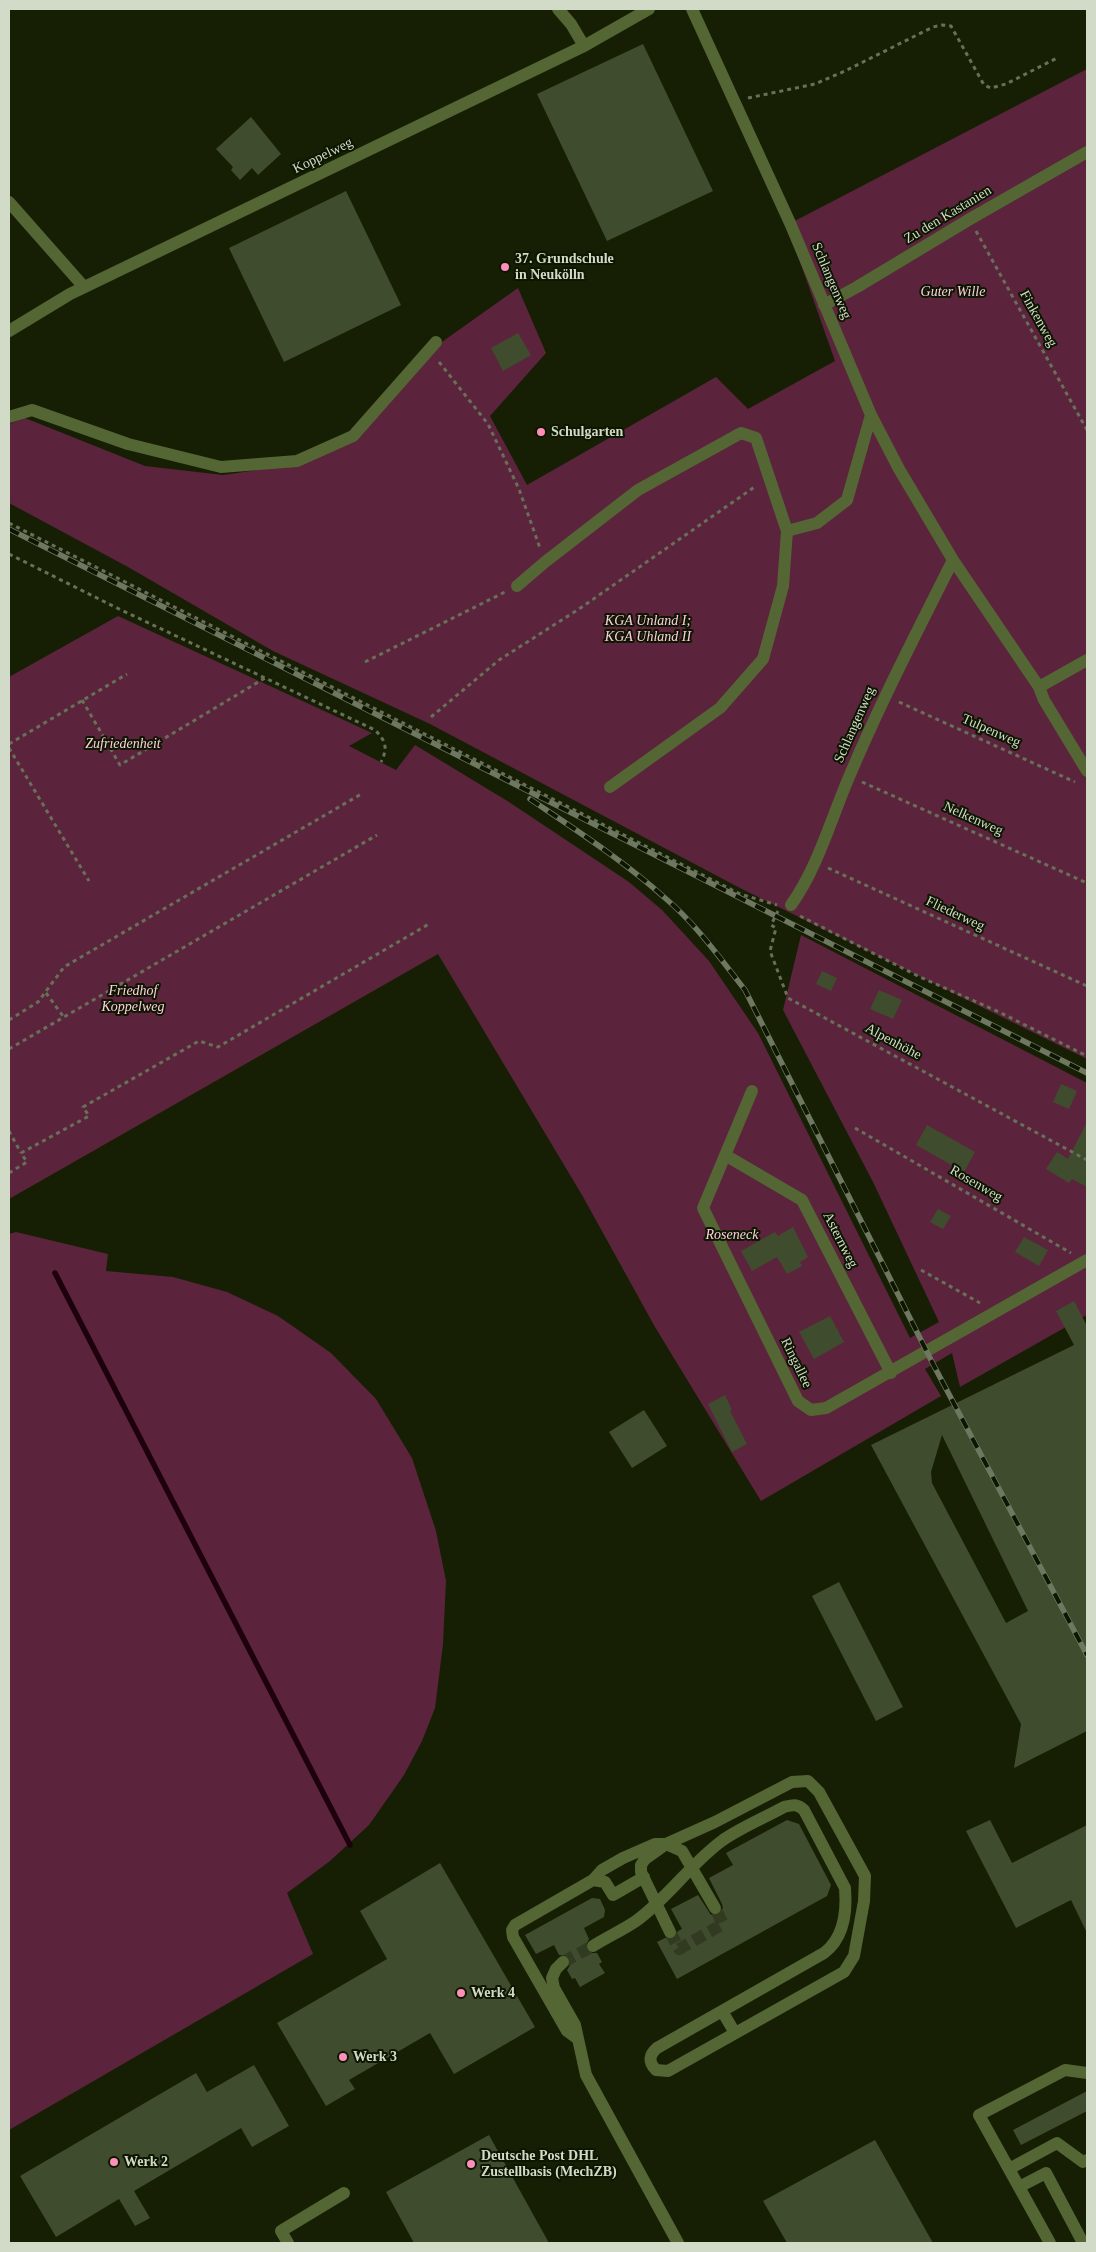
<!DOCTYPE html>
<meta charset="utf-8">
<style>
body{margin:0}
#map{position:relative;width:1096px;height:2252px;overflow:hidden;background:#161f04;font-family:Georgia,serif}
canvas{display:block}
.frame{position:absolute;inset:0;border:10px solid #d2dac8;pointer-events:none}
</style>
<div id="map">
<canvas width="1096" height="2252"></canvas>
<div class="frame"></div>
</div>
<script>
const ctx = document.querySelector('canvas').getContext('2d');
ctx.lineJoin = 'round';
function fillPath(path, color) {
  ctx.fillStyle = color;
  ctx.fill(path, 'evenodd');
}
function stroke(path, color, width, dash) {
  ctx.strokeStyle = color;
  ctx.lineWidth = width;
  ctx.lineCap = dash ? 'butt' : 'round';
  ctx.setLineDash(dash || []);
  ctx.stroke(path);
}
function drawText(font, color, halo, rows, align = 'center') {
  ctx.font = font + ' Georgia,serif';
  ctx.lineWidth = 4;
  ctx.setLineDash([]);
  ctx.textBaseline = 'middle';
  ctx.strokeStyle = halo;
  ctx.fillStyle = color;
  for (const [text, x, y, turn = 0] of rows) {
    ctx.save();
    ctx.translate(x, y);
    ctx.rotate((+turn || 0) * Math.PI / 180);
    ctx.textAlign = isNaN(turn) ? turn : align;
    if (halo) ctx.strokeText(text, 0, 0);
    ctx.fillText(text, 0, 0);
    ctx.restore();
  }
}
const green = new Path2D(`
 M1087 69V1059L740 888 430 724 273 651 128 567 9 503V424L25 418 145 466 223 475 306 463 361 429 432 349 518 288 546 353 490 416 527 485 716 377 748 409 835 361 787 225Z
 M118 616 372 733 349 746 396 770 415 745 509 802 629 882 662 910 709 961 758 1033 910 1338 939 1322 873 1182 783 1010 801 935 1087 1083V1315L960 1387 952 1353 925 1369 941 1396 761 1501 655 1327 582 1195 438 954 9 1199V677Z
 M16 1232 108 1254 106 1271 173 1277 227 1292 278 1316 331 1353 376 1399 412 1458 436 1531 446 1581 443 1644 435 1708 422 1741 404 1775 369 1825 330 1861 287 1893 313 1954 9 2130V1234Z`);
const stream = new Path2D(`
 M55 1273 350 1845`);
const building = new Path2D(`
 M643 44 713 191 607 241 537 94Z
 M251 117 281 154 258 175 252 168 240 180 231 170 233 167 216 149Z
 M346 191 401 305 284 362 229 248Z
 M518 333 531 355 503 371 491 348Z
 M822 971 837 978 831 991 816 984Z
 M879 990 902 1000 893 1019 870 1009Z
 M1061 1084 1077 1091 1069 1109 1053 1102Z
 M1087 1122V1187L1072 1179 1069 1183 1046 1169 1057 1152 1068 1159Z
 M927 1125 975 1152 964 1172 916 1145Z
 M938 1209 951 1216 943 1229 930 1222Z
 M793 1227 808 1257 800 1262 802 1266 787 1274 777 1257 752 1271 741 1251 775 1232 778 1236Z
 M1024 1237 1048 1250 1039 1266 1015 1252Z
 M1074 1301 1087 1326V1731L1014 1768 1021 1724 871 1445 1074 1345 1056 1311ZM942 1435 1028 1611 1006 1623 932 1483 931 1472Z
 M830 1316 844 1342 814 1359 799 1332Z
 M725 1395 732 1410 730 1411 747 1444 732 1452 708 1404Z
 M644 1410 667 1446 632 1468 609 1432Z
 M839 1582 903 1707 876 1721 812 1596Z
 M787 1820 799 1824 831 1885 827 1896 677 1979 657 1942 665 1938 674 1939 678 1931 682 1929 671 1909 698 1895 711 1915H719L723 1908 722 1904 709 1878 733 1865 726 1853Z
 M990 1820 1012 1863 1087 1825V1933L1071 1900 1016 1928 966 1831Z
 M440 1863 535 2027 454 2074 430 2033 349 2080 355 2089 326 2106 277 2023 387 1959 360 1911Z
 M592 1898 600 1899 605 1910 604 1917 584 1928 589 1939 585 1947 590 1953H597L602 1962 599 1964 605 1973 580 1987 575 1978 572 1979 567 1970 571 1964 568 1956 559 1955 554 1945 536 1954 525 1935Z
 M254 2065 289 2126 252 2147 241 2128 134 2191 150 2218 135 2226 119 2199 56 2237 20 2176 196 2073 207 2092Z
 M1087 2091V2111L1021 2145 1013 2130Z
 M489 2135 549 2243H414L386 2192Z
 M875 2140 933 2243H787L763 2201Z`);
const minorTunnel = new Path2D(`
 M670 1932 679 1949 723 1924 715 1908
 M563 1962 593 1946`);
const path = new Path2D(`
 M748 98 815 84 845 71 933 27 942 25 951 26 984 85 991 88 1006 84 1059 57
 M976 231 1087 430
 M439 362 488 424 519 489 540 548
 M9 523 740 894 777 905
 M9 554 117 608 375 730C386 741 388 748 381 762
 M365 662 505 592
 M82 700 120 765 265 678
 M899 702 1075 782
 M431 717 499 660 579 609 756 486
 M9 744 127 674
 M9 748 89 881
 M862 782 1087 883
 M828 868 1087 986
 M778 911 771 925 776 928 770 951 788 998 1087 1160
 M800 916 920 977 999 1012 1087 1056
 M46 993 63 1016
 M9 1020 38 1002 64 967 363 793
 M9 1049 377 835
 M855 1128 1071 1253
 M9 1131 21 1153
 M9 1173 27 1162 21 1153 89 1116 83 1107 199 1041 218 1047 429 924
 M921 1270 980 1303`);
const minor = new Path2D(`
 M558 9 571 24 584 46
 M692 9 790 223 871 415 899 469 953 560 1039 687 1044 700 1087 771
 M9 202 84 287
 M824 305 857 287 970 219 1087 152
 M9 331 70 294 584 46 649 9
 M9 417 32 410 128 444 221 467 297 461 353 436 436 342
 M517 586 545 562 638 490 741 433 756 438 787 531 817 523 847 500 871 415
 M1039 687 1087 660
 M610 787 720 708 763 659 783 586 787 531
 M791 905C818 867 831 819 849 777 880 703 917 632 953 560
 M752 1091 703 1208 798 1401 811 1410 826 1408 1087 1260
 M725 1155 802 1200 891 1373
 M593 1880 605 1882 613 1895 644 1877
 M593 1946C607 1937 623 1930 636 1921 668 1898 691 1863 723 1840 742 1827 764 1818 784 1807 792 1805 797 1803 804 1810L845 1888C847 1912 844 1938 824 1953L657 2048C649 2055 648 2062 656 2070L668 2071 844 1972 854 1956 864 1901 865 1876 819 1792 808 1781 792 1782 715 1822 666 1844 645 1859 641 1865V1872L670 1932
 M563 1962 556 1969 552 1978 554 1988 575 2025 586 2075 678 2243
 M722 2011 735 2033
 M578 2039 567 2031 513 1937 512 1930 515 1925 593 1880 602 1870 623 1858 655 1844H666L682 1851 715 1908
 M1009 2169 1057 2143 1083 2162 1087 2160
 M1019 2187 1046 2173 1083 2243
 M288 2243 281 2231 344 2193
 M1050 2243 979 2115 1065 2070 1087 2073`);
const rail = new Path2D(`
 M9 529 1087 1073
 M530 799C576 830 624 861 665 898 696 924 720 958 745 990L933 1364 1087 1655`);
const markers = [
 [505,267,5,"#ff8ebb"],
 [541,432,5,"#ff8ebb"],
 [461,1993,5,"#ff8ebb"],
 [343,2057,5,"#ff8ebb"],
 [114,2162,5,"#ff8ebb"],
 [471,2164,5,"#ff8ebb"]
];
const streetNames = [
 ["Koppelweg",323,156,-26],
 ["Zu den Kastanien",948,215,-31],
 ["Schlangenweg",831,281,67],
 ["Finkenweg",1038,319,61],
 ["Schlangenweg",855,725,-66],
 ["Tulpenweg",991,731,24],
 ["Nelkenweg",973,819,24],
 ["Fliederweg",955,914,25],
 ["Alpenhöhe",893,1042,28],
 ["Rosenweg",976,1184,30],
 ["Asternweg",840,1240,63],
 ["Ringallee",796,1363,64]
];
const poiNames = [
 ["37. Grundschule",515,259],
 ["in Neukölln",515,275],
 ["Schulgarten",551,432],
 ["Werk 4",471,1993],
 ["Werk 3",353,2057],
 ["Deutsche Post DHL",481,2156],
 ["Zustellbasis (MechZB)",481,2172],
 ["Werk 2",124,2162]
];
const parkNames = [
 ["Guter Wille",953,292],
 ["KGA Unland I;",648,621],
 ["KGA Uhland II",648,637],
 ["Zufriedenheit",123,744],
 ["Friedhof",133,991],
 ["Koppelweg",133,1007],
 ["Roseneck",732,1235]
];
fillPath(green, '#5b243c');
stroke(stream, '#1e000c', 5.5);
fillPath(building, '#404c2e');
stroke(minorTunnel, '#323b21', 12, [12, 6]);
stroke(path, '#687059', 3, [4, 4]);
stroke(minor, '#536633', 12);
stroke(rail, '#6e7760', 5.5);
stroke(rail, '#0d1600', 4, [11]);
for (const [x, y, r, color] of markers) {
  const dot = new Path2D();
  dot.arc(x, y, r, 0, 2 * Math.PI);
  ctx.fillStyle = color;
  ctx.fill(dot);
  stroke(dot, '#0d1600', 2);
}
drawText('14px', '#d2dac8', '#0d1600', streetNames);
drawText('bold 14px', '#d2dac8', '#0d1600', poiNames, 'left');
drawText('italic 14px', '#ffcfdf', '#0d1600', parkNames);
</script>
